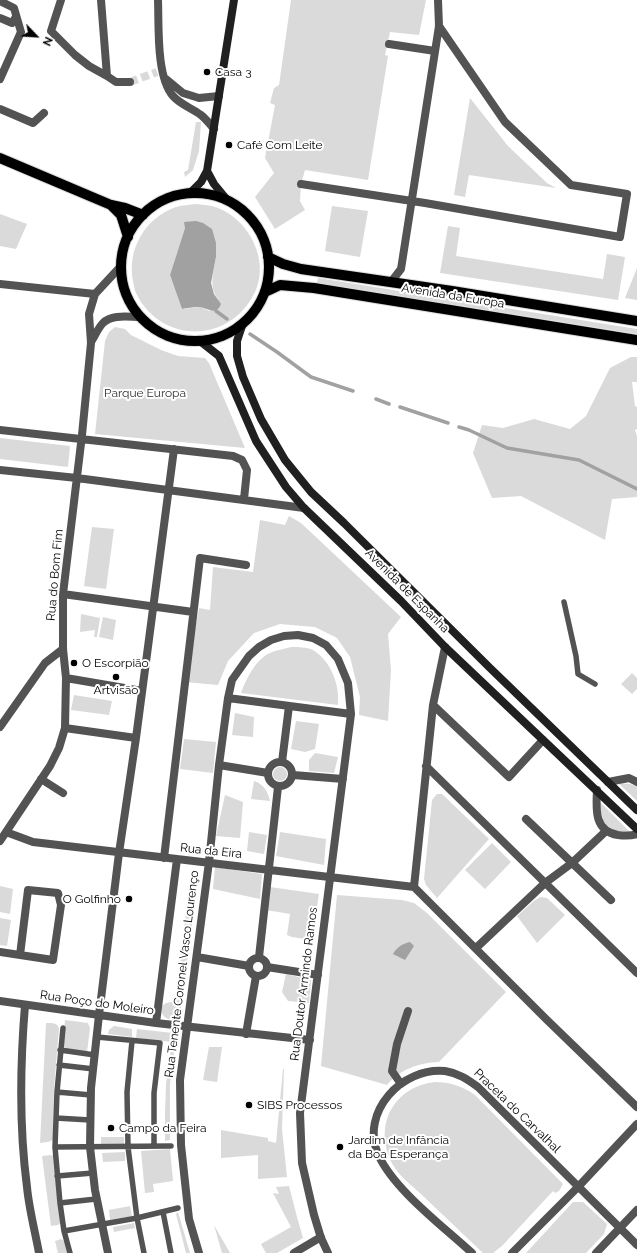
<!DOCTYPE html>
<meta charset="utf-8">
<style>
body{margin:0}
#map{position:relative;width:637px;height:1253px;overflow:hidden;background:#fff;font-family:Raleway,sans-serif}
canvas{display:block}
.north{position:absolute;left:16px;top:16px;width:40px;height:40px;-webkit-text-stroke:3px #fff;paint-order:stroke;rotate:115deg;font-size:11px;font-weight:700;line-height:16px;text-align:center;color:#000}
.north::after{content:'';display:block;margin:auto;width:14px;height:18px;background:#000;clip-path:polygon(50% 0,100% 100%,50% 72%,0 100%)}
</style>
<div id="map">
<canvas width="637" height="1253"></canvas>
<div class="north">N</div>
</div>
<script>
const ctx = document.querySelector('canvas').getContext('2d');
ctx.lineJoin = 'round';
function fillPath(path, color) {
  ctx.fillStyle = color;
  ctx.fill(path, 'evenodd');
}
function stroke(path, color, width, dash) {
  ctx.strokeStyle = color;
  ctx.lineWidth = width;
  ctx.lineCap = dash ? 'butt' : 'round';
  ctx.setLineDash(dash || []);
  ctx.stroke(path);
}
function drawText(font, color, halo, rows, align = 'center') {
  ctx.font = font + ' Raleway,sans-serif';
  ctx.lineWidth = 4;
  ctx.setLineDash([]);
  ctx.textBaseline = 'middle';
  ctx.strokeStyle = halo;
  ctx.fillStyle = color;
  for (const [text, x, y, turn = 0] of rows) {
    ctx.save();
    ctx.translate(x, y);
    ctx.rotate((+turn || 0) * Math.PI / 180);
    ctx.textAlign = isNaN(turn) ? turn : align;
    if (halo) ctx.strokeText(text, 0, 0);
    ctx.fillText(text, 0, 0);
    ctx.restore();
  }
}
const green = new Path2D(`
 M291 0H426L419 35 390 32 385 55 388 56 368 180 305 170 301 184 300 201 305 210 275 229 255 197 274 173 265 158 275 105 270 103 274 88 279 85Z
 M470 98 508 146 547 183 556 188 469 175 465 197 454 195Z
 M196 122H201L199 151 193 170 185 177 184 172 188 170Z
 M197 204C204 205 211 205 218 208 249 220 270 260 255 292 247 309 233 322 216 328 184 339 150 323 136 293 134 289 134 285 133 281 127 249 145 218 176 207 182 205 190 205 197 204ZM185 228 216 257C214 272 208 286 218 299L210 311 200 307 182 309 170 275Z
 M332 206 368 211 360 257 325 251Z
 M0 214 27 224 16 249 0 246Z
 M448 226 460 228 456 256 603 279 607 254 625 257 618 300 440 273Z
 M637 268V300L625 298Z
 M318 278 637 329V334L317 283Z
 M115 327 125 329 131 335 161 350 178 356 205 358 209 363 245 448 95 434 105 341 109 332Z
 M631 357H637V382H632L635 406 637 407V429L635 430 637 436V497L612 499 605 540 521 496 492 498 473 453 482 425 503 428 534 419 570 429 586 416 610 368Z
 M0 438 70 446 68 467 0 459Z
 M289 516 301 523 401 617 388 634 391 670 388 721 359 715 360 697 350 657 337 638 315 627 280 624 254 633 228 661 218 685 185 682 199 608 210 610 213 567 253 572 260 520 285 525Z
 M92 527 114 529 106 589 84 586Z
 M81 614 100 618 97 637H94L95 630 80 632Z
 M103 617 116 620 113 640 99 637Z
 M291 647C298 647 307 647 313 650 331 661 340 685 338 705L241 693C246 679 256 659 270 653 276 650 285 649 291 647Z
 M632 673 637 678V689L632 694 621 684Z
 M74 695 112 701 109 715 71 710Z
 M235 713 254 717 253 737 232 735Z
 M296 721 319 724 315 749 305 752 291 749Z
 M184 739 216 742 213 773 180 769Z
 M315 753 338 757 334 773 309 771V760Z
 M273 774a7 7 0 1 1 14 0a7 7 0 1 1-14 0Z
 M254 781C264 784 268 792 270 801L251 799Z
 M618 783 630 784 637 786V801Z
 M437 794H442L489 839 437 898 426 885 424 879 432 800Z
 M225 795 243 802 240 838 216 836Z
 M600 802 629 831C607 833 601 823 600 802Z
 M249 832 267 835 264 854 247 851Z
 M280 832 326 839 324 865 276 856Z
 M492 843 511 862 485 889 465 870Z
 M215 867 262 874 260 899 213 889Z
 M0 886 13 889 10 914 0 912Z
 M270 887 319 894 312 940 292 937 287 935 290 914 266 910Z
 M188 894 196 895 180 1016 168 1019C162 1016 161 1013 162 1006L166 1003 176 1001Z
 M337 895 402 900 414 903 427 913 506 992 439 1062C419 1063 400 1069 387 1085L321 1066Z
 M541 897 547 898 565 915 537 943 517 916 535 900Z
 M0 918 11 920 7 946 0 945Z
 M286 974 311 980 309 1003 288 1001 282 992Z
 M65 1020 88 1023 90 1028 87 1052 62 1049Z
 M46 1023C51 1023 58 1022 59 1029L54 1088 53 1140 48 1142 40 1143Z
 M114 1026 132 1029V1037L108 1034 109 1030Z
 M137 1029 173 1033 176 1036 170 1084V1140L165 1141V1113L166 1084 172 1042 136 1038Z
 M209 1047H222L217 1082 203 1080Z
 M283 1069H284L282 1129 287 1177 258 1179V1155L221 1158V1130L268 1138V1141L276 1143Z
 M435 1082C450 1082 462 1086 475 1095L563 1184 559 1191 555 1193 553 1191 502 1246 493 1253H483C463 1234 443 1215 423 1196 414 1187 402 1179 395 1168 383 1151 381 1125 392 1108 402 1092 417 1084 435 1082Z
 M101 1137H124V1144H101Z
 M170 1149 173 1181 153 1184 154 1192 145 1193 141 1151Z
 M125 1152V1161L103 1162 102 1153Z
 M51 1155 54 1156 62 1222 58 1225 51 1226 42 1156Z
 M289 1186 297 1217 303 1238 277 1253H266L261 1244 291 1227 273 1193 279 1194 276 1187Z
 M573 1202H583L607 1224 604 1234 586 1253H526Z
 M130 1206 132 1216 110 1220 109 1210Z
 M178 1212 190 1253H186L176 1214Z
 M134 1223 135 1228 114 1232 113 1227Z
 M214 1225 230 1253H222Z
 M61 1239 64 1241 69 1253H58L55 1241Z`);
const water = new Path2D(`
 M196 221 203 223 212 229 216 243V257L211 283 214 294 221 304C216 317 207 307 198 307 193 307 187 308 182 309L170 275 185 228 184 222Z
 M410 942 414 946 405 960 393 954C397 947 402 944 410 942Z`);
const stream = new Path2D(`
 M216 311 227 319
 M250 334 277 352 311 377 353 391
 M376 399 389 404
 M400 407 448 423
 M459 427 469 430 507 448 579 460 637 489`);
const streetTunnel = new Path2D(`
 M130 82 157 72`);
const lane = new Path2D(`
 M564 602 576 656 578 674 595 684
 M63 1028 57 1092 55 1147 171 1146
 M97 1037 160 1043 154 1093V1146
 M60 1050 95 1055
 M59 1065 94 1069
 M57 1092 91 1095
 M56 1118 90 1120
 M55 1147 60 1203 64 1231
 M57 1176 93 1173
 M60 1203 96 1199
 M163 1212 171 1253
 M70 1253 64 1231 137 1218 128 1147 127 1092 132 1041
 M144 1253 137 1218 178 1208`);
const street = new Path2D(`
 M61 0 51 31 75 55 89 66 107 76 101 0
 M158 0C159 25 156 77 173 96 181 105 192 108 201 115 206 119 210 124 214 129
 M0 1 14 8 21 32 0 79
 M0 18 12 23 16 17
 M389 44 435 51
 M107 76 116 82H130
 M166 79 183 93 199 98 219 96
 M0 109 33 123 44 113
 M301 184 425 203 620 237 627 194 571 185 505 122 439 26
 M391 282 401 269 439 26 438 0
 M0 284 95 294
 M91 342C95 336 98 328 103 323 112 314 128 317 140 317
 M0 430 233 456 242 460 247 470 244 499
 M0 470 77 478 304 508
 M63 594 193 612
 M66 678 142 691
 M228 698 351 714
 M433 705 445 647
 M0 727 45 663 63 649
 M65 728 136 738
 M543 740 509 777 433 705 414 887 546 1019 637 1107
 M268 774a12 12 0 1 1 24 0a12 12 0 1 1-24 0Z
 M282 762 289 706
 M219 765 268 773
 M426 766 637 973
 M293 775 343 779
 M41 779 63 793
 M608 782 629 778 637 782
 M597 790C596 809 594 831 618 835 625 836 631 836 637 834
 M526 819 611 900
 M6 832 33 842 414 887
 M0 841 50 766 59 748 65 728 66 678 63 649V594L82 435 91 343 89 314 95 294 121 266
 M164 858 200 558 246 565
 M476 948 545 883 572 863 606 831
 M0 952 53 960 61 905 58 893 28 890 20 955
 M197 957 249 966
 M259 957 278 787
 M249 967a9 9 0 1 1 18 0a9 9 0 1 1-18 0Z
 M267 967 318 975
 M0 1001 156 1023 310 1040
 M25 1005C20 1066 19 1127 27 1187 29 1209 35 1231 39 1253
 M156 1023 177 859
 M246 1034 256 976
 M401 1084 392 1071 397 1044 408 1011
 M108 1253 95 1190 90 1147 91 1088 99 1015 119 853 136 738 174 449
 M199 1253 189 1219 181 1145 180 1080 209 862 219 765 228 698 232 680 249 656 259 647 271 640 284 636 298 635 313 638 326 645 338 659 348 683 351 714 300 1113 302 1163 314 1215 321 1238 328 1253
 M294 1253 321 1237
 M472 1253C444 1227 393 1189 378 1154 360 1112 402 1067 445 1071 458 1073 467 1079 478 1087L637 1245
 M512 1253 578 1187 637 1124
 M596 1253 637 1210`);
const secondary = new Path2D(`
 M207 171 214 184 228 201
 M189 194 201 182 207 171 234 0
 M243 323 237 341V356L243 377 261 419 285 460 311 492 344 523 490 668 637 810
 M200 341 219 356 256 441 286 487 304 508 401 601 445 647 637 829`);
const primary = new Path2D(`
 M0 158 111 205 125 208 143 215
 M121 267a74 74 0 1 1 148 0a74 74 0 1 1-148 0Z
 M111 205 121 215 128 237
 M268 257 283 264 301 269 452 291 637 321
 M265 292 280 285 314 288 637 340`);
const markers = [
 [207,72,4,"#000"],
 [229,145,4,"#000"],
 [74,663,4,"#000"],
 [116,677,4,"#000"],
 [129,899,4,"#000"],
 [249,1105,4,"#000"],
 [111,1128,4,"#000"],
 [340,1147,4,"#000"]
];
const poiNames = [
 ["Casa 3",215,72],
 ["Café Com Leite",237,145],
 ["O Escorpião",82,663],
 ["Artvisão",116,690,"center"],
 ["O Golfinho",121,899,"right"],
 ["SIBS Processos",257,1105],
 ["Campo da Feira",119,1128],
 ["Jardim de Infância",348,1140],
 ["da Boa Esperança",348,1154]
];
const streetNames = [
 ["Avenida da Europa",453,296,9],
 ["Rua do Bom Fim",55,575,-85],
 ["Avenida de Espanha",407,591,45],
 ["Rua da Eira",211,851,6],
 ["Rua Tenente Coronel Vasco Lourenço",182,974,-83],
 ["Rua Doutor Armindo Ramos",304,984,-83],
 ["Rua Poço do Moleiro",97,1003,8],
 ["Praceta do Carvalhal",517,1111,44]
];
const parkNames = [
 ["Parque Europa",145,393]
];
fillPath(green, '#dadada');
fillPath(water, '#a1a1a1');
stroke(stream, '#a1a1a1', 3.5);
stroke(streetTunnel, '#d9d9d9', 8, [8, 4]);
stroke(primary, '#dbdbdb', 12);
stroke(lane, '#535353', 5.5);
stroke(street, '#535353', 8);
stroke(secondary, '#202020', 8);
stroke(primary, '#000', 10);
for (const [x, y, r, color] of markers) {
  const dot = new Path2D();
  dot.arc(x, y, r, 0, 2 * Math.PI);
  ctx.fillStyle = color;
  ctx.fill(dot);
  stroke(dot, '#fff', 1.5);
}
drawText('12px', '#000', '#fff', poiNames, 'left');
drawText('12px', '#000', '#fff', streetNames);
drawText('12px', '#313131', '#fff', parkNames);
</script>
